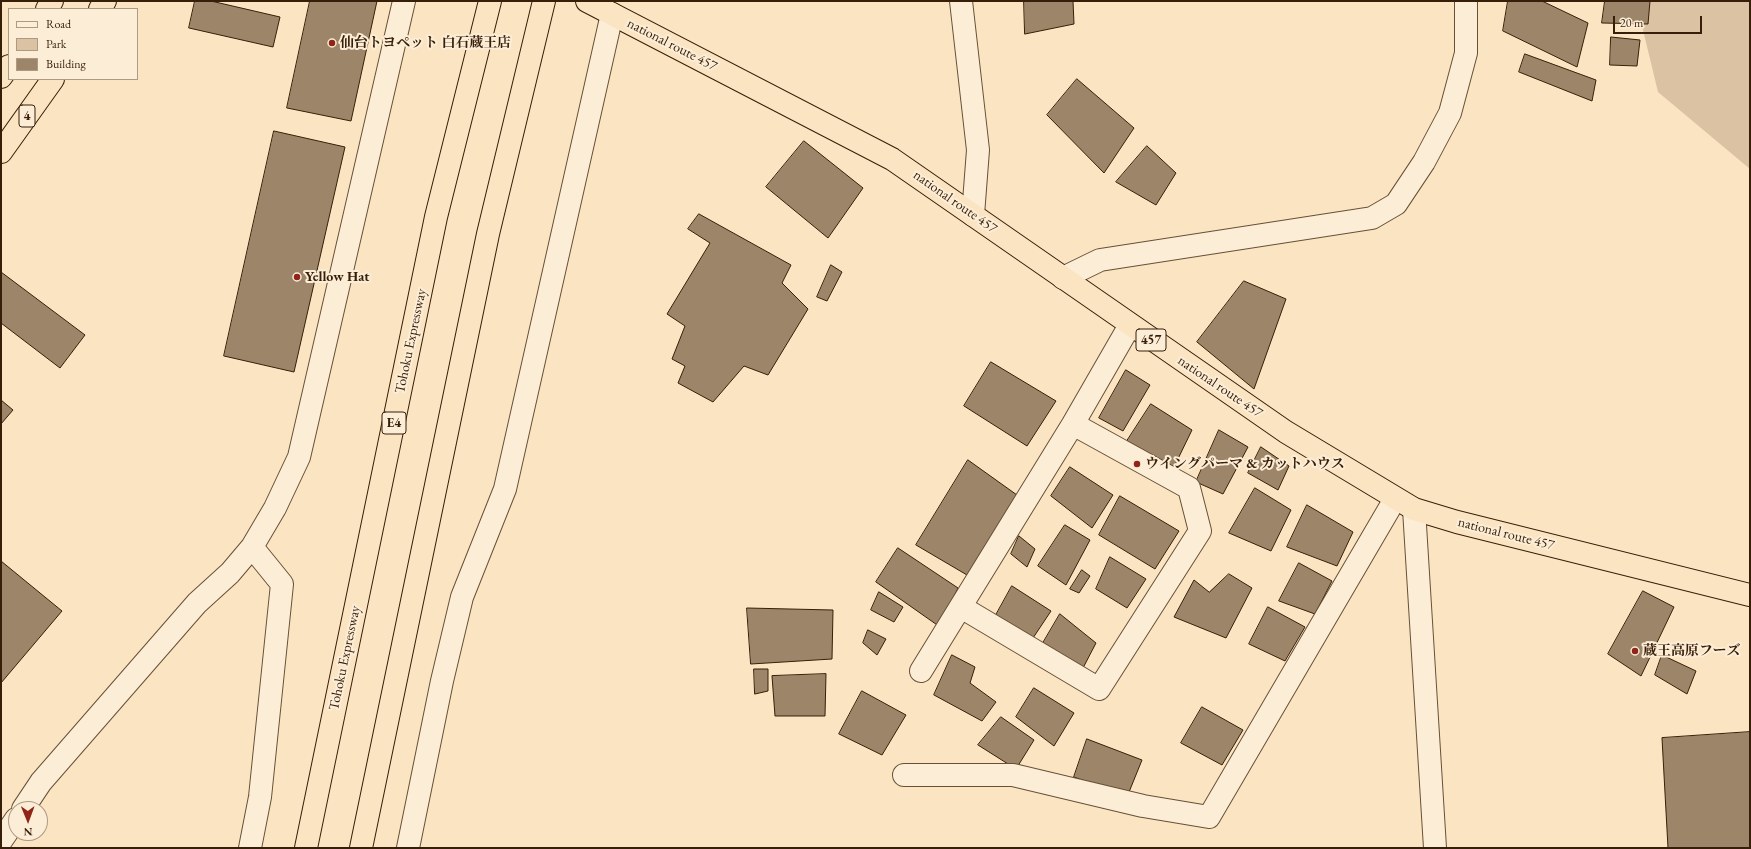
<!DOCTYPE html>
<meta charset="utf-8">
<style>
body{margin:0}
#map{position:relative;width:1751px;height:849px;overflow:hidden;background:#fbe4c2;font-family:"EB Garamond",serif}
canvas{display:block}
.frame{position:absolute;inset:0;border:2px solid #371e08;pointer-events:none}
.legend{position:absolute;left:8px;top:8px;width:130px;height:72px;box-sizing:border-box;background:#fcedd7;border:1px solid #ad9a84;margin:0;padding:5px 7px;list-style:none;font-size:12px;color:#371e08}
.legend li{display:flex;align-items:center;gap:8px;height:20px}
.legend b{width:20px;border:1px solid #ad9a84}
.north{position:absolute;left:8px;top:801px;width:40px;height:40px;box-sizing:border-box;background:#fcedd7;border:1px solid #ad9a84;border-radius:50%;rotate:179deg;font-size:11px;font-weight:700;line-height:16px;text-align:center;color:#371e08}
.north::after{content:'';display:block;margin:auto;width:14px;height:18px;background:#8f2418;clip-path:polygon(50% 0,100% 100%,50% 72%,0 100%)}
.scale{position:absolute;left:1613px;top:16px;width:89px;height:18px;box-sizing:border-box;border:2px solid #371e08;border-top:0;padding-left:5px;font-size:12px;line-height:14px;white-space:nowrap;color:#371e08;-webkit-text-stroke:3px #fcedd7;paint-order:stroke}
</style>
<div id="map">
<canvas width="1751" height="849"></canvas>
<div class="frame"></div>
<ul class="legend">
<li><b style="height:5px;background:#fcedd7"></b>Road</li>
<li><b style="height:11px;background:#dac2a2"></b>Park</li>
<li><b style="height:11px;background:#9d8569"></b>Building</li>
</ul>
<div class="north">N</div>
<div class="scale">20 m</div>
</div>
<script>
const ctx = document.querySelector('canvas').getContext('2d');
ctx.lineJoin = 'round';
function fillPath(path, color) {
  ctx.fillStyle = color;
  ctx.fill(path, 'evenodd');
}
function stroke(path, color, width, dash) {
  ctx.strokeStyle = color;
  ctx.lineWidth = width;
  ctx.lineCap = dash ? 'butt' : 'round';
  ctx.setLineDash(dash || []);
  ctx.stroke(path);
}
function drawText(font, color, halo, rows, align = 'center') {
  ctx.font = font + ' "EB Garamond","Noto Serif JP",serif';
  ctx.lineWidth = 4;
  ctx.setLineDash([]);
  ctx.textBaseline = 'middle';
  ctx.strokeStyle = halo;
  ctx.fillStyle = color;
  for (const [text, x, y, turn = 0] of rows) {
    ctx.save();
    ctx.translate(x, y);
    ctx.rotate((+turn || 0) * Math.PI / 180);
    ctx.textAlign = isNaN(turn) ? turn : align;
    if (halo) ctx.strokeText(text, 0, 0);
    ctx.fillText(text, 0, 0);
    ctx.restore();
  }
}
const green = new Path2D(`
 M1636 1H1750V169L1658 92Z`);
const building = new Path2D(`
 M195 1H211L280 17 273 47 189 28Z
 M310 1H377L351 121 287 108Z
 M1024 1H1073L1074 24 1025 34Z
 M1508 1H1542L1588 23 1577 67 1503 31Z
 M1605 1H1650L1648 24 1602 23Z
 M1611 37 1640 40 1637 66 1610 65Z
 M1525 54 1596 80 1592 101 1519 72Z
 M1077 79 1134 128 1104 173 1047 115Z
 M274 131 345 147 294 372 224 356Z
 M804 141 863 188 828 238 766 187Z
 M1147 146 1176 173 1156 205 1116 182Z
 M699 214 791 265 782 283 808 309 768 375 744 366 713 402 678 383 685 366 672 359 685 326 667 314 710 243 688 229Z
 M831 265 842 272 827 301 817 297Z
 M1 272 85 335 60 368 1 323Z
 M1244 281 1286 299 1254 389 1197 342Z
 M991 362 1056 401 1027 446 964 406Z
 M1126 370 1150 385 1123 431 1099 418Z
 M1 400 13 410 1 424Z
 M1151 404 1192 430 1174 467 1127 441Z
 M1219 430 1248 447 1223 494 1196 482Z
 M1261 447 1289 466 1278 490 1248 473Z
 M968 460 1017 495 967 575 916 545Z
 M1070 467 1113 495 1092 528 1051 496Z
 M1255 488 1291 510 1271 551 1229 533Z
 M1120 496 1179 531 1155 569 1099 535Z
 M1307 505 1353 532 1337 566 1287 547Z
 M1065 525 1090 540 1066 585 1038 566Z
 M1019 536 1035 549 1027 567 1011 554Z
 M898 548 958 588 940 627 876 582Z
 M1110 557 1146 579 1127 608 1096 589Z
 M1 561 62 611 1 683Z
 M1299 563 1332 581 1315 614 1279 601Z
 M1082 570 1090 576 1079 593 1070 589Z
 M1229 574 1252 588 1226 638 1174 617 1194 580 1209 592Z
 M1012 586 1051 611 1033 638 996 615Z
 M1643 591 1674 607 1641 676 1608 654Z
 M879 592 903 607 894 622 871 610Z
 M1268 607 1305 627 1285 661 1249 644Z
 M747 608 833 610 832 659 751 664Z
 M1060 614 1096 643 1083 668 1043 643Z
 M868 630 886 639 877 655 863 643Z
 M952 655 975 667 970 683 996 702 982 721 934 695Z
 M1662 655 1696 671 1687 694 1655 675Z
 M754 669H768V691L755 694Z
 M826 674 825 716H775L772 676Z
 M1034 688 1074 713 1054 746 1016 717Z
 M862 691 906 715 882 755 839 734Z
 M1202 707 1243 730 1222 765 1181 743Z
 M1001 717 1034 740 1016 769 978 745Z
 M1750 732V848H1668L1662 738Z
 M1087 739 1142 760 1127 797 1074 777Z`);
const minor = new Path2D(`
 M961 1 978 150 973 215
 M1063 278 1100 260 1372 218 1396 204 1424 162 1450 113 1466 53V1
 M1414 509 1435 848
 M961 607 1099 689 1200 531 1189 488 1073 424
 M921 671 1073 424 1130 325
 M904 775H1013L1143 806 1209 817 1395 499
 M23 809 41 782 197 603 230 573 252 547 275 508 299 457 404 1
 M1 841 16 819
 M250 848 260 797 282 584 252 547
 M408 848 442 681 462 597 505 489 612 14`);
const highway = new Path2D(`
 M587 1 892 159 1286 432 1414 509 1457 522 1750 595
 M47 9 52 1
 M100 9 105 1
 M1 77 9 66
 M1 152 53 79
 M306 848 436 217 490 1
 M361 848 488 234 544 1`);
const markers = [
 [332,43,4,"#8f2418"],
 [297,277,4,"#8f2418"],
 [1137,464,4,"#8f2418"],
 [1635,651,4,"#8f2418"]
];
const shields = [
 [27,116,16],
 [1151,340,30],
 [394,423,24]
];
const shieldNames = [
 ["4",27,116],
 ["457",1151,340],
 ["E4",394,423]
];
const poiNames = [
 ["仙台トヨペット 白石蔵王店",340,43],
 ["Yellow Hat",305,277],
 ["ウイングパーマ & カットハウス",1145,464],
 ["蔵王高原フーズ",1643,651]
];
const streetNames = [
 ["national route 457",672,45,27],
 ["national route 457",955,202,35],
 ["Tohoku Expressway",411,341,-78],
 ["national route 457",1220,387,34],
 ["national route 457",1506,534,14],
 ["Tohoku Expressway",345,658,-78]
];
fillPath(green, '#dac2a2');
fillPath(building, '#9d8569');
stroke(building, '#371e08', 1);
stroke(minor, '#685036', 24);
stroke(highway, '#371e08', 24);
stroke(minor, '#fcedd7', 22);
stroke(highway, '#fbe4c2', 22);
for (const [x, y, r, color] of markers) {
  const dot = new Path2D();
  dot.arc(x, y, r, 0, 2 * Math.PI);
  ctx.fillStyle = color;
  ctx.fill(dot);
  stroke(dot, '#fcedd7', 1.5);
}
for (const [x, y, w] of shields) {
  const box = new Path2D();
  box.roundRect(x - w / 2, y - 11, w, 22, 3);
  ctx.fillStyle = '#fcedd7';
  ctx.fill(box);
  stroke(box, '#371e08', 1);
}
drawText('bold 13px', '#371e08', null, shieldNames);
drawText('bold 14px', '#371e08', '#fcedd7', poiNames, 'left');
drawText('14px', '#371e08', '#fcedd7', streetNames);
</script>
